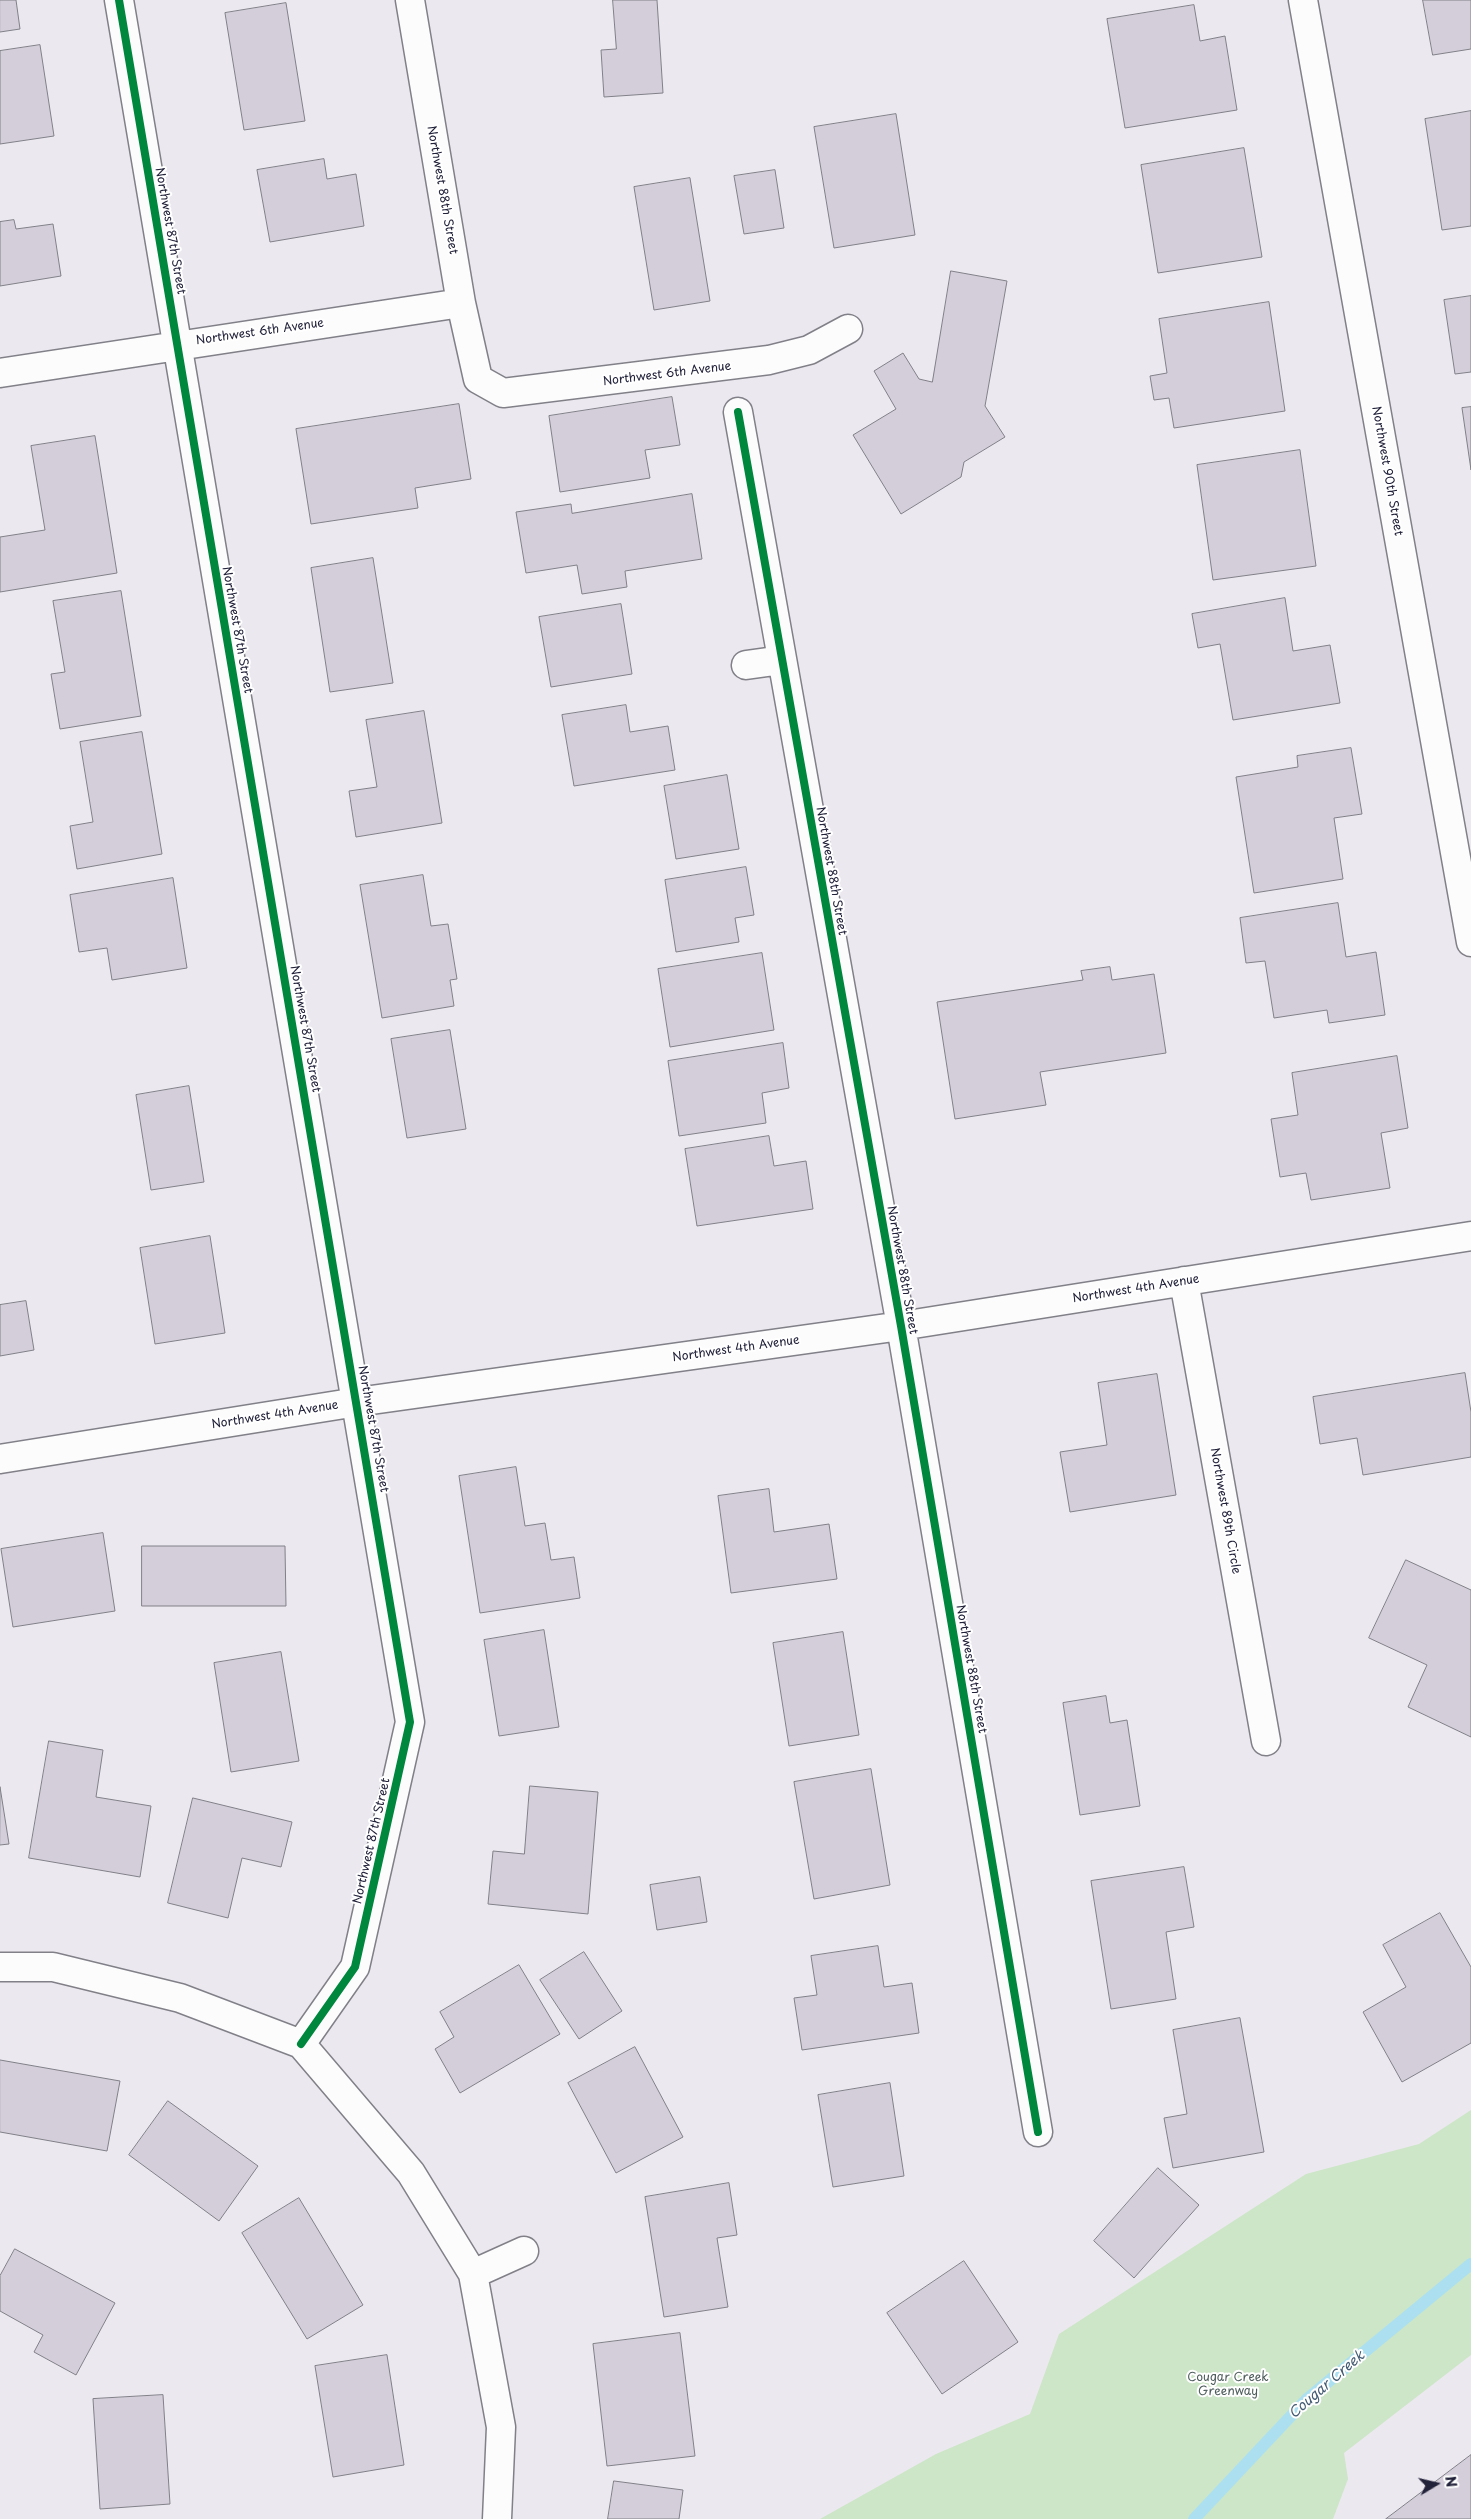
<!DOCTYPE html>
<style>
body{margin:0}
#map{position:relative;width:1471px;height:2519px;overflow:hidden;background:#ece8f0;font-family:"Playpen Sans",sans-serif}
canvas{display:block}
.north{position:absolute;left:1411px;top:2459px;width:50px;height:50px;-webkit-text-stroke:4px #fff;paint-order:stroke;rotate:81deg;font-size:14px;font-weight:700;line-height:20px;text-align:center;color:#22223b}
.north::after{content:'';display:block;margin:auto;width:18px;height:22px;background:#22223b;clip-path:polygon(50% 0,100% 100%,50% 72%,0 100%)}
</style>
<div id="map">
<canvas width="1471" height="2519"></canvas>
<div class="north">N</div>
</div>
<script>
const ctx = document.querySelector('canvas').getContext('2d');
ctx.lineJoin = 'round';
function fillPath(path, color) {
  ctx.fillStyle = color;
  ctx.fill(path, 'evenodd');
}
function stroke(path, color, width, dash) {
  ctx.strokeStyle = color;
  ctx.lineWidth = width;
  ctx.lineCap = dash ? 'butt' : 'round';
  ctx.setLineDash(dash || []);
  ctx.stroke(path);
}
function drawText(font, color, halo, rows, align = 'center') {
  ctx.font = font + ' "Playpen Sans",sans-serif';
  ctx.lineWidth = 4;
  ctx.setLineDash([]);
  ctx.textBaseline = 'middle';
  ctx.strokeStyle = halo;
  ctx.fillStyle = color;
  for (const [text, x, y, turn = 0] of rows) {
    ctx.save();
    ctx.translate(x, y);
    ctx.rotate((+turn || 0) * Math.PI / 180);
    ctx.textAlign = isNaN(turn) ? turn : align;
    if (halo) ctx.strokeText(text, 0, 0);
    ctx.fillText(text, 0, 0);
    ctx.restore();
  }
}
const green = new Path2D(`
 M1471 2110V2355L1344 2453 1348 2479 1333 2519H820L936 2454 1030 2414 1059 2334 1306 2174 1419 2144Z`);
const stream = new Path2D(`
 M1194 2519 1306 2400 1471 2264`);
const building = new Path2D(`
 M0 0H16L20 29 0 32Z
 M613 0H657L663 93 604 97 601 50 616 49Z
 M1423 0H1471V49L1433 55Z
 M286 3 305 121 244 130 225 13Z
 M1194 5 1200 41 1225 36 1237 110 1125 128 1107 19Z
 M40 45 54 136 0 144V51Z
 M1471 111V226L1442 230 1425 119Z
 M896 114 915 235 834 248 814 127Z
 M1244 148 1262 257 1158 273 1141 165Z
 M324 159 327 179 356 174 364 226 270 242 257 170Z
 M775 170 784 228 744 234 734 176Z
 M690 178 710 301 654 310 634 187Z
 M14 220 16 229 53 224 61 276 0 286V222Z
 M951 271 1007 281 985 406 1005 437 964 462 961 477 901 514 853 435 896 409 874 371 903 353 919 379 932 382Z
 M1471 296V372L1455 374 1444 300Z
 M1269 302 1285 411 1174 428 1169 398 1154 400 1150 376 1167 373 1159 319Z
 M672 397 680 445 645 450 650 478 560 492 549 416Z
 M459 404 471 479 415 488 418 508 311 524 296 429Z
 M1471 407V470L1462 408Z
 M95 436 117 573 0 592V537L45 530 31 446Z
 M1300 450 1316 566 1213 580 1197 465Z
 M692 494 702 559 625 571 627 587 582 594 577 565 526 573 516 512 571 504 572 513Z
 M373 558 393 683 330 692 311 568Z
 M121 591 141 716 60 729 51 674 65 672 53 601Z
 M1285 598 1293 651 1330 645 1340 703 1233 720 1220 644 1198 648 1192 614Z
 M621 604 632 674 551 687 539 617Z
 M626 705 630 732 668 726 675 770 574 786 562 715Z
 M424 711 442 823 356 837 349 791 377 787 366 720Z
 M142 732 162 854 77 869 70 826 93 822 80 742Z
 M1351 748 1362 814 1334 818 1343 879 1254 893 1236 777 1298 767 1297 756Z
 M727 775 739 849 676 859 664 786Z
 M746 867 754 915 735 918 739 942 676 952 665 880Z
 M423 875 431 926 448 924 457 979 450 980 454 1006 382 1018 360 885Z
 M173 878 187 968 112 980 107 948 79 952 70 895Z
 M1338 903 1346 957 1376 952 1385 1015 1329 1023 1327 1010 1274 1018 1265 961 1246 963 1240 918Z
 M762 953 774 1030 670 1047 658 969Z
 M1110 967 1112 980 1154 974 1166 1053 1040 1072 1046 1105 955 1119 937 1002 1083 980 1081 971Z
 M450 1030 466 1129 407 1138 391 1039Z
 M783 1043 789 1088 762 1093 766 1123 679 1136 668 1061Z
 M1397 1056 1408 1128 1381 1133 1390 1188 1311 1200 1306 1173 1280 1177 1271 1119 1298 1115 1292 1073Z
 M189 1086 204 1182 151 1190 136 1095Z
 M769 1136 774 1166 806 1161 813 1209 697 1226 685 1149Z
 M210 1236 225 1333 155 1344 140 1248Z
 M26 1301 34 1350 0 1356V1305Z
 M1465 1373 1471 1412V1457L1363 1475 1357 1438 1320 1444 1313 1397Z
 M1157 1374 1176 1495 1070 1512 1060 1452 1107 1445 1098 1383Z
 M516 1467 525 1526 545 1523 551 1560 574 1557 580 1598 480 1613 459 1476Z
 M769 1489 774 1532 829 1524 837 1579 731 1593 718 1496Z
 M103 1533 115 1611 13 1627 1 1549Z
 M142 1546H285L286 1606H142Z
 M1406 1560 1471 1590V1737L1408 1707 1427 1665 1369 1638Z
 M544 1630 559 1727 499 1736 484 1640Z
 M843 1632 859 1735 789 1746 773 1643Z
 M281 1652 299 1761 231 1772 214 1663Z
 M1106 1696 1110 1723 1127 1720 1140 1806 1080 1815 1063 1703Z
 M49 1741 103 1750 96 1797 151 1806 140 1877 29 1858Z
 M871 1769 890 1885 814 1899 794 1782Z
 M530 1786 598 1792 588 1914 488 1904 493 1851 524 1854Z
 M0 1787 9 1844 0 1845Z
 M193 1798 292 1822 281 1867 242 1858 228 1918 168 1903Z
 M1184 1867 1194 1927 1166 1932 1176 1999 1111 2009 1091 1881Z
 M700 1877 707 1922 657 1930 650 1885Z
 M1440 1913 1471 1967V2043L1402 2082 1363 2012 1406 1987 1383 1945Z
 M878 1946 884 1987 912 1983 919 2033 802 2050 794 1998 817 1995 811 1956Z
 M584 1952 622 2011 579 2039 540 1980Z
 M519 1965 560 2034 460 2093 435 2049 454 2037 440 2012Z
 M1240 2018 1264 2152 1173 2168 1164 2118 1187 2114 1173 2030Z
 M635 2047 683 2137 616 2173 568 2083Z
 M0 2060 120 2081 107 2151 0 2132Z
 M890 2083 904 2176 833 2187 818 2095Z
 M168 2101 258 2166 219 2221 129 2155Z
 M1158 2168 1199 2205 1134 2278 1094 2241Z
 M729 2183 737 2235 717 2238 728 2307 664 2317 645 2197Z
 M299 2198 363 2305 307 2339 242 2233Z
 M15 2249 115 2303 76 2375 34 2352 43 2335 0 2311V2276Z
 M964 2261 1018 2342 942 2394 887 2313Z
 M680 2333 695 2456 607 2466 593 2344Z
 M387 2355 404 2465 333 2477 315 2366Z
 M163 2395 170 2504 100 2509 93 2399Z
 M1471 2455V2519H1386Z
 M614 2481 683 2490 679 2519H608Z`);
const minor = new Path2D(`
 M119 0 410 1722 355 1967 301 2044
 M410 0 461 303 478 379 503 393 769 360 809 350 848 329
 M1303 0 1471 942
 M0 373 461 303
 M738 412 901 1326 1038 2132
 M746 665 782 660
 M1184 1281 1266 1741
 M0 1459 357 1402 901 1326 1471 1236
 M0 1967H53L180 1998 301 2044 411 2173 473 2274 501 2427 497 2519
 M473 2274 524 2251`);
const cycleway = new Path2D(`
 M119 0 410 1722 355 1967 301 2044
 M738 412 901 1326 1038 2132`);
const streetNames = [
 ["Northwest 88th Street",442,190,80],
 ["Northwest 87th Street",170,231,80],
 ["Northwest 6th Avenue",260,332,-8],
 ["Northwest 6th Avenue",667,374,-7],
 ["Northwest 90th Street",1387,471,80],
 ["Northwest 87th Street",237,630,80],
 ["Northwest 88th Street",831,871,80],
 ["Northwest 87th Street",305,1029,80],
 ["Northwest 88th Street",902,1270,80],
 ["Northwest 4th Avenue",1136,1289,-9],
 ["Northwest 4th Avenue",736,1349,-8],
 ["Northwest 4th Avenue",275,1415,-9],
 ["Northwest 87th Street",373,1429,80],
 ["Northwest 89th Circle",1225,1511,80],
 ["Northwest 88th Street",971,1669,80],
 ["Northwest 87th Street",372,1841,-77]
];
const parkNames = [
 ["Cougar Creek",1228,2378],
 ["Greenway",1228,2392]
];
const waterNames = [
 ["Cougar Creek",1327,2385,-41]
];
fillPath(green, '#cce6c7');
stroke(stream, '#ace0f1', 12);
fillPath(building, '#d4ceda');
stroke(building, '#818088', 1);
stroke(minor, '#818088', 31);
stroke(minor, '#fcfcfd', 28);
stroke(cycleway, '#00873e', 8);
drawText('12px', '#22223b', '#fff', streetNames);
drawText('12px', '#4d5c5b', '#fff', parkNames);
drawText('italic 14px', '#435a72', '#fff', waterNames);
</script>
